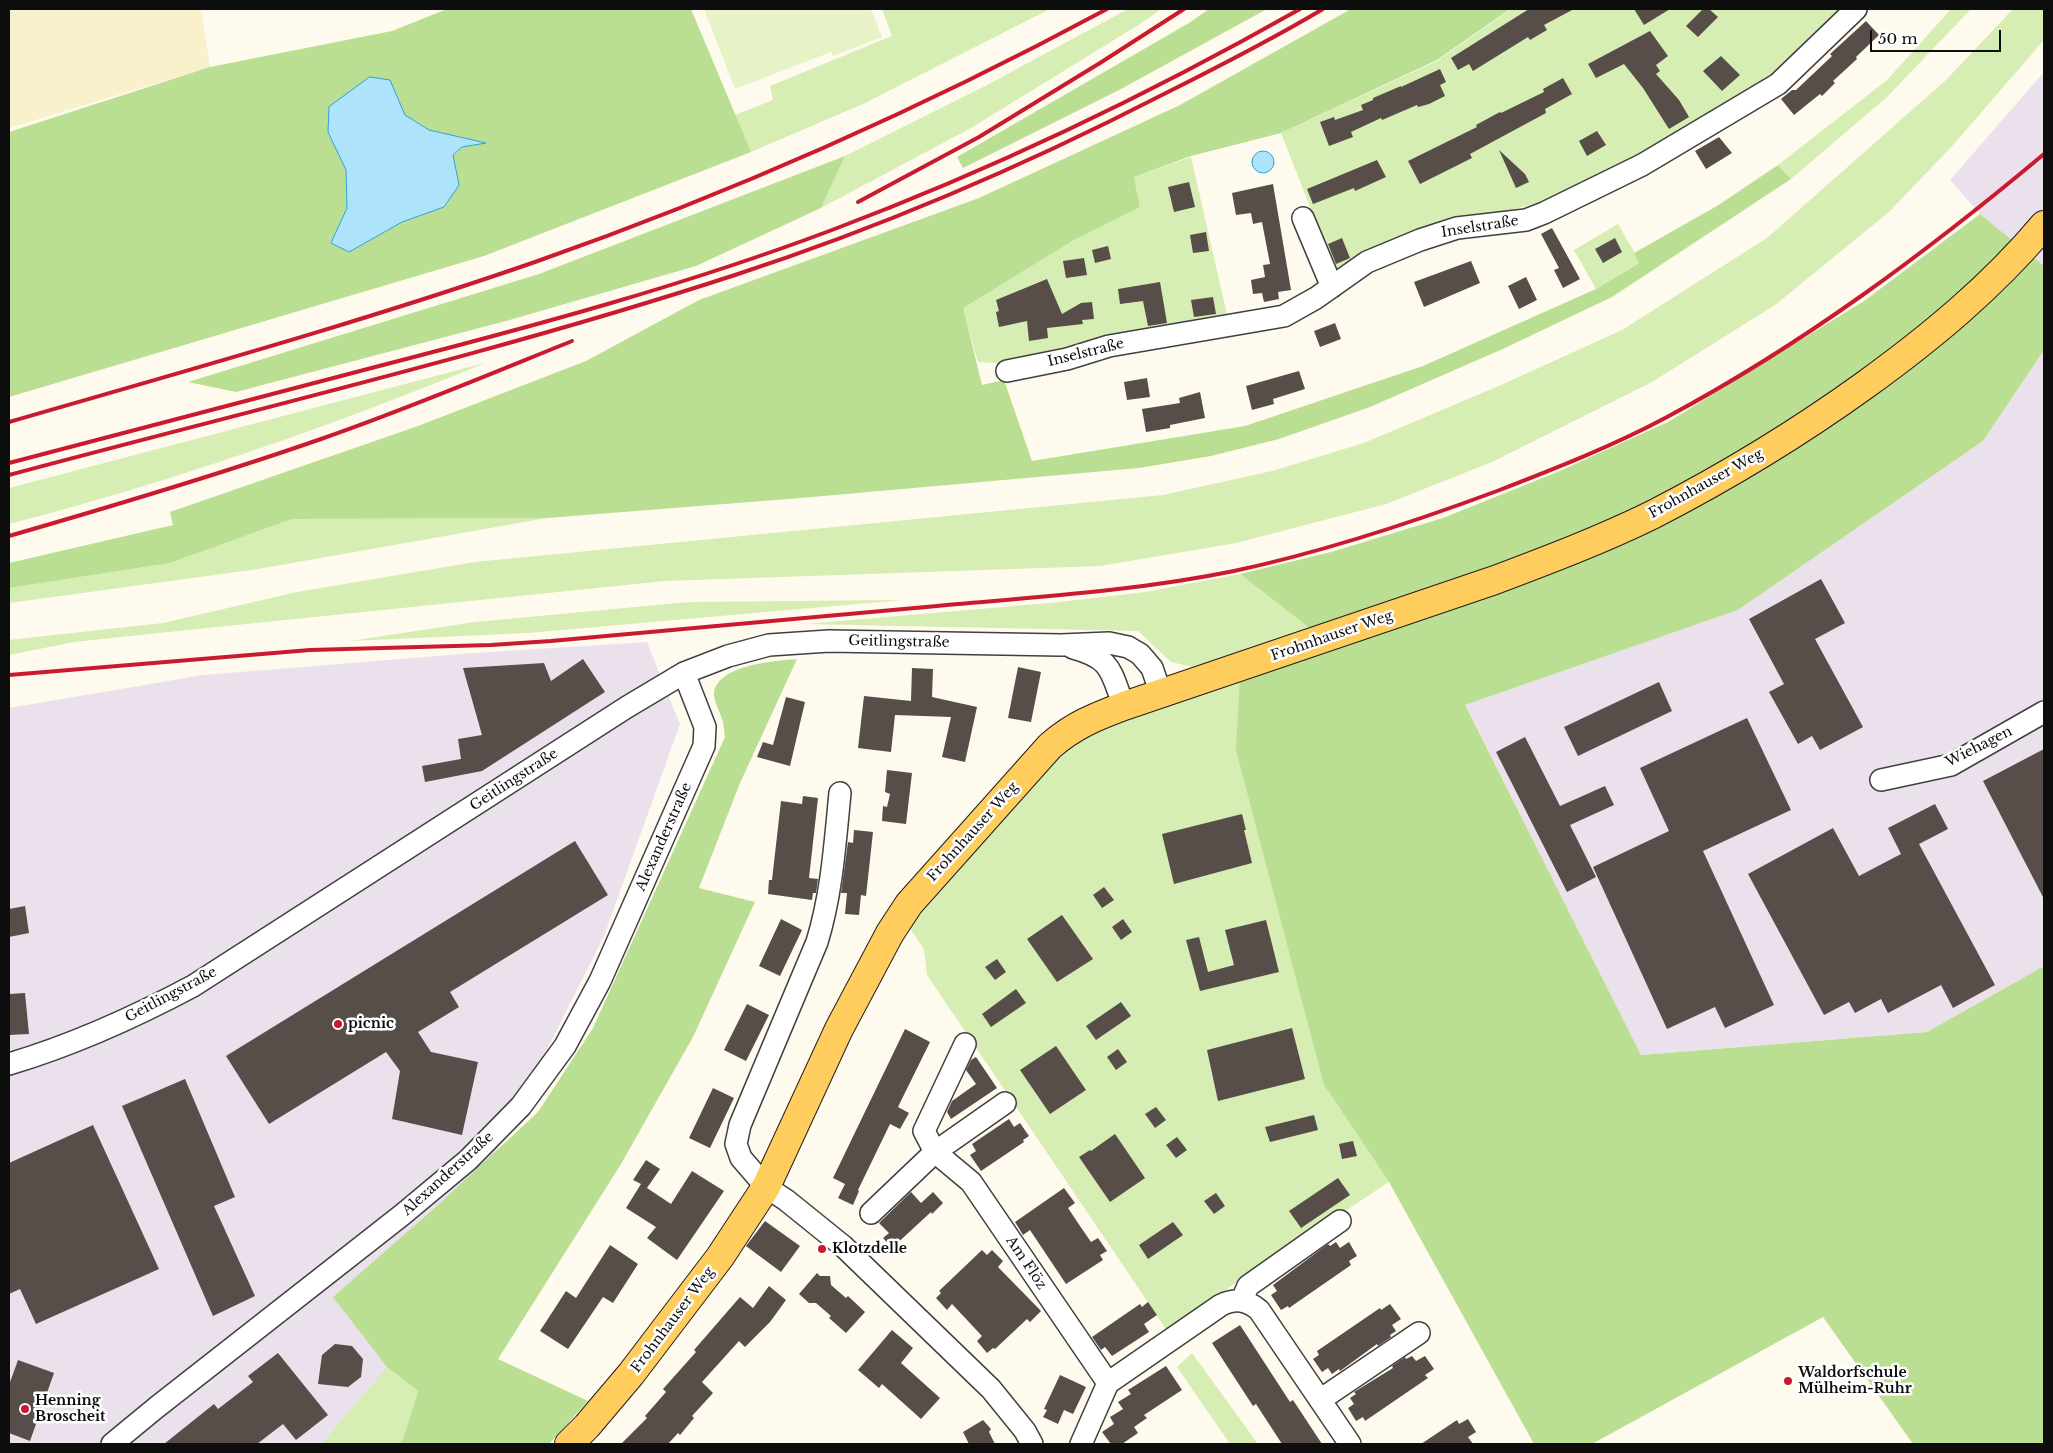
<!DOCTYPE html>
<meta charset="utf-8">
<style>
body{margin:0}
#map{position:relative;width:2053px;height:1453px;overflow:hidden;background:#fffaee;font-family:"Libre Baskerville",serif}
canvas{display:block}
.frame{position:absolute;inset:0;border:10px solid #0d0d0d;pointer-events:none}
.scale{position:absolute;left:1870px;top:30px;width:131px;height:22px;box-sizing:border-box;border:2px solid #0d0d0d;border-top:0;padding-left:6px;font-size:15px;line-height:18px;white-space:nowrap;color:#0d0d0d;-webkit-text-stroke:4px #fff;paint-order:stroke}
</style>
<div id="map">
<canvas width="2053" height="1453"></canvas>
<div class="frame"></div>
<div class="scale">50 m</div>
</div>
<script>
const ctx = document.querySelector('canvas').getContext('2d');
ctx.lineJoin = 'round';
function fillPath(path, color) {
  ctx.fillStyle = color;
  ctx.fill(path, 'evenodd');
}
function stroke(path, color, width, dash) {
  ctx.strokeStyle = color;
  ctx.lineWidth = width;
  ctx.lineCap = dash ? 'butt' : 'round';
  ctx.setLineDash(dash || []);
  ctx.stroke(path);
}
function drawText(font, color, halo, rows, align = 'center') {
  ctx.font = font + ' "Libre Baskerville",serif';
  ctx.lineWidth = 5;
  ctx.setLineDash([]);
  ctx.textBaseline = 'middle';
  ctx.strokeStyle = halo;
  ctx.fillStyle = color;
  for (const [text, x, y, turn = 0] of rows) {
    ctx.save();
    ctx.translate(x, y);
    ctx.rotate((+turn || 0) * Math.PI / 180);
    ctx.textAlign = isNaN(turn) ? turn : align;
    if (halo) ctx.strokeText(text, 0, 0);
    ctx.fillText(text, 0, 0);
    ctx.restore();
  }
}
const industrial = new Path2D(`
 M2044 72V266L1980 214 1950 180Z
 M2044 350V966L1927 1032 1641 1055 1465 705 1738 610 1983 441Z
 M647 642 680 724 604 936 387 1368 321 1444H9V708L203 675 474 653Z`);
const farmland = new Path2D(`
 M9 9H201L210 67 9 128Z`);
const green = new Path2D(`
 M882 9H1050L863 104 751 152 735 115 773 100 770 86 892 36Z
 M1128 9H1161L1140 24 971 128 821 208 845 156 987 85Z
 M1511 9H1841L1771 82 1644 153 1553 199 1495 214 1416 229 1371 251 1336 273 1281 133 1437 61Z
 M1951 9H1971L1886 98 1791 179 1778 165 1887 80Z
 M2013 9H2044V40L1953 145 1889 212 1775 305 1652 382 1492 462 1386 504 1236 543 1100 566 665 581 149 634 74 642 9 655V640L163 623 297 592 475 562 1163 495 1272 471 1364 443 1501 385 1622 330 1767 238 1946 80Z
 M1191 157 1228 319 1011 364 978 362 962 308 1074 240 1140 207 1134 177Z
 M1618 224 1640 262 1596 289 1574 250Z
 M485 363C330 427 171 482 9 524V488Z
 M547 518 258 569 9 603V588L170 563 292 519Z
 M1240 574 1312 630 1193 667 1171 662 1138 631 805 624 1050 603 1146 592Z
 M902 600 528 633 350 641 475 622 689 602Z
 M1240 675 1324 1085 1389 1182 1166 1329 927 975 924 949 909 927 1055 759 1096 726Z
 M1192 1353 1258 1444H1230L1177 1367Z
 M387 1367 418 1391 404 1436 400 1444H321Z`);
const forest = new Path2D(`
 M447 9H691L751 152 484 256 9 397V132L210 67 392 31ZM389 80 405 115 429 130 485 143 462 147 453 155 459 185 444 207 402 222 349 251 331 243 347 208 346 170Z
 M1209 9H1267L1121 89 963 168 957 157 1189 23Z
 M1351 9H1510L1437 60 1281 133 1191 156 1134 177 1140 207 1074 240 963 308 982 385 1004 380 1032 461 1245 426 1423 366 1596 289 1639 263 1634 253 1717 206 1778 165 1791 179 1612 297 1505 348 1370 407 1279 439 1211 456 1139 468 801 498 547 518 292 519 170 563 9 588V563L173 525 170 512 418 426 586 361 699 300 979 198 1180 105Z
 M845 156 821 208 696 266 506 321 236 392 188 382 539 274Z
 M1980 214 2044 266V350L1983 441 1738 610 1465 705 1641 1055 1927 1032 2044 966V1444H1913L1823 1317 1592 1444H1534L1389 1182 1324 1085 1236 750 1240 675 1312 630 1240 574 1331 552 1443 518 1555 473 1668 422 1864 301Z
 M797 659 740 783 699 888 755 902 693 1037 621 1164 498 1359 588 1401 549 1444H400L404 1436 418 1391 387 1367 333 1297 438 1205 538 1112 593 1028 725 737C724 732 724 727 723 722 721 713 713 701 714 692 720 664 775 661 797 659Z`);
const pitch = new Path2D(`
 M704 9H871L882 37 833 56 831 52 735 89Z`);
const water = new Path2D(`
 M370 77 390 80 405 115 429 130 486 143 462 147 453 155 459 185 444 207 402 222 349 252 331 243 347 208 346 170 328 132 329 107Z
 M1252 162a11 11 0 1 1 22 0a11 11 0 1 1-22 0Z`);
const building = new Path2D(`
 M1529 9H1574L1544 25 1547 30 1530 40 1528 37 1473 71 1469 64 1458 70 1451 58Z
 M1634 9H1670L1644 25Z
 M1703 9H1709L1718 17 1698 37 1686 26Z
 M1866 21 1879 35 1856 57 1857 59 1833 81 1835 83 1822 96 1820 94 1794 115 1781 99 1792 90H1796L1832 56 1830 54Z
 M1650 31 1668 56 1656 65 1660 71 1656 74 1679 100 1689 117 1669 129 1643 88 1624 64 1596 78 1588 64Z
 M1721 56 1740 75 1722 91 1703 71Z
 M1440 69 1446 82 1440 85 1445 96 1429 104 1418 107 1417 105 1382 120 1381 118 1351 132 1353 137 1329 146 1320 122 1334 117 1335 120 1363 110 1361 105 1373 100V98L1401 86V87Z
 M1563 78 1572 94 1545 109 1546 113 1470 154 1472 158 1420 184 1408 161 1477 127 1476 125 1500 112 1501 113 1544 92 1543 89Z
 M1597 131 1606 145 1587 156 1579 141Z
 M1719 137 1732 153 1706 169 1695 151Z
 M1499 150 1525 174 1529 182 1516 188Z
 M1377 160 1386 177 1355 191 1354 188 1313 204 1307 189Z
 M1189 182 1195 207 1174 212 1168 187Z
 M1273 184 1291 290 1278 292 1279 299 1264 302 1262 293 1253 294 1251 280 1265 277 1263 265 1270 264 1262 222 1253 224 1251 213 1236 215 1232 193Z
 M1552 228 1580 279 1563 288 1554 270 1559 268 1541 234Z
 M1206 232 1209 251 1193 253 1190 235Z
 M1342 238 1350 258 1336 264 1328 244Z
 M1615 238 1622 252 1603 263 1595 249Z
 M1108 246 1111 259 1095 263 1092 250Z
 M1084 258 1087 275 1066 278 1063 261Z
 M1471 261 1480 283 1424 307 1414 282Z
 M1526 277 1537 300 1519 309 1508 286Z
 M1047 279 1062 314 1081 303 1092 302 1094 319 1082 320 1083 324 1047 328 1048 338 1029 341 1027 321 999 327 996 312 999 311 996 300Z
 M1160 282 1167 323 1148 326 1143 301 1120 304 1118 289Z
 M1213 297 1216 314 1194 317 1191 300Z
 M1335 323 1341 339 1320 347 1314 331Z
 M1299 371 1305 389 1273 399 1274 404 1252 410 1246 386Z
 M1147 378 1150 397 1127 400 1124 382Z
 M1200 392 1205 418 1170 425V428L1146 432 1142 409 1180 403 1179 398Z
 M1821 579 1845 623 1815 639 1863 727 1820 750 1812 736 1798 744 1769 692 1784 684 1749 619Z
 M583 659 605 692 482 771 425 782 422 766 461 759 458 739 482 735 463 668 544 663 551 681Z
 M1018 667 1041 672 1031 722 1008 718Z
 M912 668 933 669 932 697 977 707 965 762 942 757 951 717 895 715 891 752 858 748 864 696 911 701Z
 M1659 682 1672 711 1578 756 1564 727Z
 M786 697 805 702 790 766 757 757 763 742 773 745Z
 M1747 718 1791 810 1703 851 1774 1005 1725 1028 1715 1007 1667 1029 1593 867 1669 831 1640 768Z
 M1525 737 1560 806 1605 786 1614 805 1570 825 1596 877 1567 892 1496 752Z
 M2044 749V899L1983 781Z
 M887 770 912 773 906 824 882 821 883 806 887 807 890 794 885 792Z
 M803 796 818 798 809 878 818 879 816 893H813L812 900 768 894 769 880H772L781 801 802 804Z
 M1935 804 1948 829 1919 844 1995 985 1953 1008 1941 985 1888 1013 1881 999 1855 1013 1849 1002 1824 1015 1748 874 1833 828 1859 876 1901 854 1888 828Z
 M1242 814 1246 830H1244L1252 863 1174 884 1162 834Z
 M854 830 873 832 866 896 861 895 859 915 845 914 847 893H841L848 842 853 843Z
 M575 841 608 895 450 992 459 1007 418 1032 431 1052 478 1062 462 1135 392 1119 400 1071 386 1052 269 1124 226 1056Z
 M1104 887 1114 900 1102 908 1093 895Z
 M25 906 29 933 9 937V909Z
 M1062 915 1093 959 1057 982 1027 939Z
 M781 919 802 930 780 976 759 966Z
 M1123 919 1132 932 1121 940 1112 927Z
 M1266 920 1279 972 1200 991 1186 940 1199 937 1208 972 1234 965 1225 930Z
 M997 959 1006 972 995 980 985 967Z
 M1016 989 1026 1003 991 1027 982 1014Z
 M25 993 29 1034 9 1035V994Z
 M1121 1002 1131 1016 1096 1040 1086 1026Z
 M747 1004 769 1015 746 1061 724 1050Z
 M1292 1028 1305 1079 1218 1101 1207 1050Z
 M905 1029 930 1042 898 1107 909 1113 900 1129 890 1124 858 1190 859 1191 853 1205 838 1198 845 1184 833 1178Z
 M1056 1046 1086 1090 1050 1114 1020 1070Z
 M1118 1049 1127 1062 1116 1070 1107 1057Z
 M976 1057 997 1088 951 1119 947 1112 952 1101 976 1084 966 1070 971 1060Z
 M185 1079 235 1197 214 1206 255 1296 213 1316 122 1106Z
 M713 1088 734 1098 710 1148 689 1138Z
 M1156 1107 1166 1120 1155 1128 1145 1114Z
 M1314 1115 1318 1130 1270 1142 1265 1127Z
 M1009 1119 1014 1127 1020 1123 1029 1136 1023 1140 1024 1142 981 1171 970 1155 976 1151 972 1144Z
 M93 1125 159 1269 36 1324 20 1289 9 1294V1163Z
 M1115 1134 1145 1178 1110 1202 1079 1157 1090 1150 1091 1151Z
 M1177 1137 1187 1150 1176 1158 1166 1145Z
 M1353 1141 1357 1156 1342 1159 1339 1144Z
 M646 1160 660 1169 647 1188 671 1204 692 1171 724 1191 677 1260 647 1238 656 1227 626 1208 641 1184 633 1180Z
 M1338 1178 1350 1195 1301 1228 1289 1211Z
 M1064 1188 1075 1203 1068 1208 1080 1226 1091 1242 1098 1238 1107 1251 1100 1255 1103 1260 1066 1284 1030 1230 1023 1235 1015 1222Z
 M911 1192 921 1203 933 1192 943 1203 932 1214 931 1212 892 1248 883 1238 889 1233 879 1223Z
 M1216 1193 1225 1206 1214 1214 1204 1201Z
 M765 1221 800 1246 781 1272 746 1246Z
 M1173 1222 1183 1235 1148 1259 1139 1245Z
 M1336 1242 1340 1248 1349 1242 1357 1256 1349 1261 1351 1265 1289 1308 1288 1306 1281 1310 1271 1295 1277 1291 1273 1285 1328 1244 1330 1246Z
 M610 1245 638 1264 613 1303 603 1297 568 1349 540 1331 566 1291 576 1298Z
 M982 1250 987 1255 992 1250 1003 1261 998 1267 1041 1311 1030 1322 1027 1319 995 1349 993 1348 987 1353 977 1341 982 1336 952 1304 947 1310 936 1298 941 1293 939 1291Z
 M817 1273 820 1276H830L831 1285 846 1298 848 1296 865 1312 846 1333 829 1318 831 1316 816 1303H809L799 1294Z
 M769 1286 786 1300 770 1322 745 1347 739 1341 702 1382 713 1393 692 1416 694 1418 680 1435 678 1433 668 1444H621L647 1418 645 1416 666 1392 663 1389 696 1352 694 1350 740 1297 753 1308Z
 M1148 1302 1157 1315 1144 1324 1149 1332 1112 1356 1105 1347 1101 1350 1092 1337 1140 1304 1142 1307Z
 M1390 1304 1401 1319 1392 1325 1396 1331 1390 1335 1391 1337 1378 1346 1377 1344 1340 1371 1339 1369 1332 1374 1328 1368 1322 1372 1313 1359 1319 1355 1317 1351 1380 1308 1381 1310Z
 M1240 1325 1290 1402 1293 1400 1322 1444H1282L1256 1404 1253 1406 1212 1343Z
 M892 1330 913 1348 901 1363 940 1398 921 1419 882 1384 879 1388 858 1370Z
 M335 1344 352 1346 363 1359 361 1377 348 1387 318 1384 322 1355Z
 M278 1353 328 1415 296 1440 283 1424 257 1444H164L214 1404 218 1409 253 1382 248 1376Z
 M1412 1356 1416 1361 1425 1356 1434 1369 1425 1375 1428 1378 1365 1421 1363 1417 1356 1421 1348 1408 1354 1404 1350 1398 1356 1394 1354 1392 1393 1368 1392 1366 1405 1357 1406 1359Z
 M18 1360 54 1373 30 1441 9 1433V1385Z
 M1166 1366 1182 1390 1144 1415 1147 1418 1134 1427 1138 1433 1122 1444H1111L1102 1432 1114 1424 1110 1417 1123 1409 1118 1402 1131 1394 1128 1390Z
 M1060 1375 1086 1387 1073 1414 1064 1410 1058 1424 1043 1417 1047 1410 1044 1409Z
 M1468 1419 1476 1432 1468 1437 1473 1444H1421L1457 1420 1459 1424Z
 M983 1420 991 1429 989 1432 995 1444H969L963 1432Z`);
const minor = new Path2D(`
 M1303 218 1332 287
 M1007 371 1067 359 1109 346 1284 316 1316 298 1367 262 1420 240 1457 228 1526 220 1544 213 1642 165 1778 84 1856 9
 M1073 648C1113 659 1110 671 1124 706
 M1881 780 1951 765 2044 712
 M840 793C835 843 832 893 817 942L740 1125 736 1144 741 1158 766 1187 786 1200 843 1246 991 1389 1025 1431 1032 1444
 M965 1044 924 1131 935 1152 971 1182 1108 1383
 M9 1064C73 1045 133 1018 193 986L627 707 684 673 728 656 769 645 829 641 1061 645 1109 643 1128 647 1140 654 1152 668 1161 694
 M871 1213 935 1152 1005 1103
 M1242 1300 1248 1286 1340 1221
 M1320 1400 1419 1333
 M112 1444 157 1407 402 1215 468 1160 521 1106 565 1046 600 981 704 746 705 727 684 673
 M1081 1444 1108 1383 1221 1305C1236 1298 1247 1300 1259 1310L1350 1444`);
const major = new Path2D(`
 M569 1444 587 1426 631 1374 720 1257 766 1187 839 1029 890 933 909 904 1050 746C1074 725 1095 717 1124 706L1495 580C1548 560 1601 540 1652 515 1726 477 1797 434 1865 385 1930 338 1992 287 2044 225`);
const rail = new Path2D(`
 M858 202 979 137 1100 63 1184 9
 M9 422C185 371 362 322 535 262 732 193 923 108 1107 9
 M9 463C133 430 258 398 383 365 534 326 686 285 832 230 994 169 1150 94 1300 9
 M9 475C251 410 496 353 735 275 882 227 1024 166 1162 95 1216 68 1271 40 1323 9
 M9 536C113 506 218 475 321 439 405 410 488 375 572 341
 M9 675 310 650 491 645 551 641C680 629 809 617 937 606 1037 597 1136 591 1234 571 1323 552 1411 523 1497 491 1554 469 1613 446 1667 417 1802 345 1927 252 2044 154`);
const markers = [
 [338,1024,5,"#c91a2f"],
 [822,1249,5,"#c91a2f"],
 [1788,1381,5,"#c91a2f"],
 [25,1409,5,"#c91a2f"]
];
const streetNames = [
 ["Inselstraße",1480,227,-9],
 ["Inselstraße",1086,353,-14],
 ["Frohnhauser Weg",1706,484,-29],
 ["Frohnhauser Weg",1332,636,-19],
 ["Geitlingstraße",899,642,1],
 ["Wiehagen",1979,747,-27],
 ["Geitlingstraße",514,780,-33],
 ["Frohnhauser Weg",973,832,-48],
 ["Alexanderstraße",664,837,-66],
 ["Geitlingstraße",171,995,-28],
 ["Alexanderstraße",448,1174,-42],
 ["Am Flöz",1026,1263,56],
 ["Frohnhauser Weg",673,1320,-53]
];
const poiNames = [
 ["picnic",348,1024],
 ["Klotzdelle",832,1249],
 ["Waldorfschule",1798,1373],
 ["Mülheim-Ruhr",1798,1389],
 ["Henning",35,1401],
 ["Broscheit",35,1417]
];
fillPath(industrial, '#ebe1ed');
fillPath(farmland, '#f8f1cb');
fillPath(green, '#d6edb4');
fillPath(forest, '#badf92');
fillPath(pitch, '#e7f3c7');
fillPath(water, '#aee4fb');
stroke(water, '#2ea1d8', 1);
fillPath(building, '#574d49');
stroke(minor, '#404040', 24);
stroke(major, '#1e1e1e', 30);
stroke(minor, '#fff', 21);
stroke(major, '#ffcc5e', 28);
stroke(rail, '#c91a2f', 4);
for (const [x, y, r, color] of markers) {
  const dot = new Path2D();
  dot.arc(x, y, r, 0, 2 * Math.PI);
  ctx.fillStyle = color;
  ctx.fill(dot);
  stroke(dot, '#fff', 2);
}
drawText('14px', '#0d0d0d', '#fff', streetNames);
drawText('bold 14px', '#0d0d0d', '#fff', poiNames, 'left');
</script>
